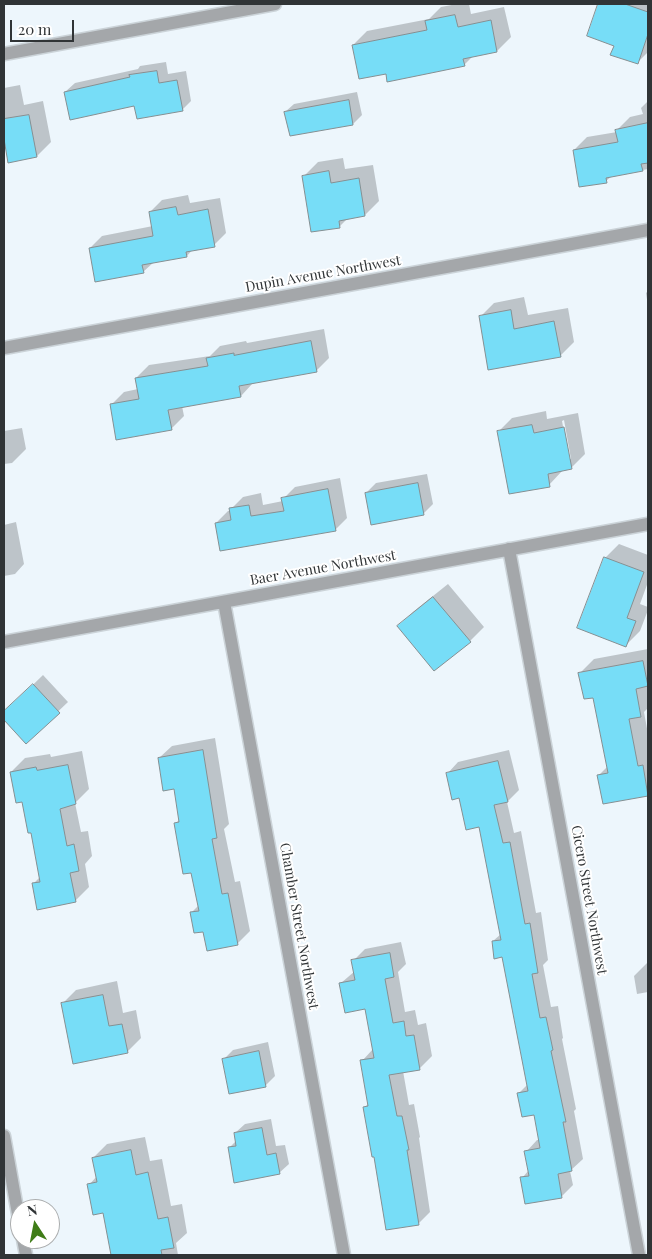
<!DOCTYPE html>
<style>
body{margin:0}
#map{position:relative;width:652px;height:1259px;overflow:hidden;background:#edf6fc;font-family:"Playfair Display",serif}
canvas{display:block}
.frame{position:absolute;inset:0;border:5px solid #303436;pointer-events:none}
.north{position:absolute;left:10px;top:1199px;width:50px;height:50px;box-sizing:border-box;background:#fff;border:1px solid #acaeaf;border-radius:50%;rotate:349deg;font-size:14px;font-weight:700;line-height:20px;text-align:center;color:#303436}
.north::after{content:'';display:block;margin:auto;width:18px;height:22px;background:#3f7c17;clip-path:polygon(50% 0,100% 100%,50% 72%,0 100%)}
.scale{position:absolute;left:10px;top:20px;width:64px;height:22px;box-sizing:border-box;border:2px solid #303436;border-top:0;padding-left:6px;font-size:15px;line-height:18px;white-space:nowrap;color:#303436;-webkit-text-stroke:4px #fff;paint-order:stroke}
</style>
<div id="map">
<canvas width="652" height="1259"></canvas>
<div class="frame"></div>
<div class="north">N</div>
<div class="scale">20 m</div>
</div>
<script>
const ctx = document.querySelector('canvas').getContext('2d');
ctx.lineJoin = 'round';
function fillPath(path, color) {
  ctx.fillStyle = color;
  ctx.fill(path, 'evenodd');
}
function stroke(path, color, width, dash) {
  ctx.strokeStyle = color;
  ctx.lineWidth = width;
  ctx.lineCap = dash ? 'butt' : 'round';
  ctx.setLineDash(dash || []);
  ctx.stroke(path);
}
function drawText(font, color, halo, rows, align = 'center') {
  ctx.font = font + ' "Playfair Display",serif';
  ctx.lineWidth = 4;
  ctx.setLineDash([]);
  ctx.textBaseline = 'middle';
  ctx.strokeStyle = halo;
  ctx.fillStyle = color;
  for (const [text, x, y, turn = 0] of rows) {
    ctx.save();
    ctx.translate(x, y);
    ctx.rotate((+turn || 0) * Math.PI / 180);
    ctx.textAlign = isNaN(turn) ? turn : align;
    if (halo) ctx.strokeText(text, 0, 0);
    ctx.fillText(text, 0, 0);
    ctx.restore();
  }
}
const shadow = new Path2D(`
 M457 4H469L471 14 504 7 511 37 497 51 474 55 464 65 387 72 353 45 367 31 429 19 441 7Z
 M599 4H648V52L637 63 615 45 588 36Z
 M166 62 168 74 186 71 191 101 182 110 135 104 65 92 75 83 138 69 140 66Z
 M20 85 24 105 43 101 51 142 37 156 6 146H4V88Z
 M357 92 362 115 353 124 291 135 285 112 294 104Z
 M648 101V169L612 176 606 181 574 150 587 137 617 132V130L630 117 643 114 641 108Z
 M343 158 345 169 373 165 379 201 365 215 348 218 339 227 304 176 318 162Z
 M188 195 190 203 220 198 226 233 214 245 193 249 187 256 154 262 143 272 90 248 102 236 153 226 150 212 162 200Z
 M648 291V306L646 293Z
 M524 297 528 315 568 308 574 342 560 356 480 317 494 303Z
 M324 329 329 358 316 371 253 383 241 396 182 406 184 416 171 429 111 405 124 392 138 389 136 378 149 365 210 356 220 346 246 341 247 343Z
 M546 411 547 419 578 413 585 454 571 468 563 470 549 485 498 432 512 418ZM564 420 571 459H569L562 421Z
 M22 428 26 449 12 463 4 464V431Z
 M427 474 433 504 423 514 366 493 376 483Z
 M340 478 347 518 335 530 216 523 228 511H231V509L243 497 261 493 263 505 283 501V499L295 487Z
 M16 522 24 564 15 574 4 576V525Z
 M619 544 648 555V582L640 604 648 607V610L640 631 626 645 605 558Z
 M448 584 484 627 470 641 435 670 399 626 413 612Z
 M648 649V708L644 712 648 734V795L604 803 599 775 608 766 594 696 580 673 594 659Z
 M43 675 68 702 26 742 4 718V713Z
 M215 738 229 824 224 829 235 882 240 881 250 931 237 944 204 930 191 913 199 905 192 871 175 824 180 819 175 787 159 758 172 746Z
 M509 750 519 790 507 802 514 833 521 831 536 913 541 912 548 960 543 965 551 1007 558 1006 563 1038 562 1039 576 1109 574 1111 583 1159 570 1171 573 1185 562 1196 522 1178 529 1170 526 1152 537 1140H540L535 1114 518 1094 528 1084 503 956 493 941 501 934 480 826 460 797 447 774 458 762Z
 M82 751 89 789 75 803 81 832 88 831 92 856 85 864 89 887 75 901 33 884 40 877 32 831 23 801 11 772 25 758 50 754 51 757Z
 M401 942 406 964 398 972 405 1012 415 1010 418 1025 426 1023 432 1056 420 1068 403 1071 409 1105 414 1104 420 1137 419 1138 430 1212 418 1224 375 1155 364 1108 369 1103 362 1061 373 1049 366 1008 341 983 355 971 353 961 365 949Z
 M648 962V992L637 994 634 976Z
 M117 981 123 1013 136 1010 141 1038 127 1052 62 1004 76 990Z
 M268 1042 275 1076 266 1085 230 1093 224 1059 233 1050Z
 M271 1119 276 1146 285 1145 289 1164 279 1173 229 1148 237 1140 235 1133 245 1124Z
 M145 1137 150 1161 162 1159 171 1206 182 1204 187 1233 176 1243 178 1255H112L104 1211 89 1185 97 1176 93 1158 107 1144Z`);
const building = new Path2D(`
 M598 4H625L648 12V34L638 64 610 55 614 46 587 36Z
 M455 15 458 27 491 20 497 52 463 59 465 66 436 72 387 82 386 74 359 79 352 45 427 30 425 21Z
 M157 71 159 83 177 80 183 111 137 119 134 106 70 120 64 92 130 77 129 75Z
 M349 100 353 125 290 136 284 112Z
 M29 115 37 157 8 163 4 139V119Z
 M648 123V163L641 164 643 171 606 178 607 183 579 187 573 150 618 142 615 130Z
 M329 171 331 183 359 178 365 216 339 221 340 228 311 232 302 176Z
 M176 207 178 215 208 209 215 247 186 252 187 257 142 265 144 273 95 282 89 248 153 236 149 212Z
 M511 310 514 329 554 321 561 357 488 370 479 316Z
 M311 341 317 372 239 386 241 397 168 410 172 430 116 440 110 404 139 399 135 378 208 366 206 358 234 353V355Z
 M532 425 534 433 564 427 572 469 548 474 550 487 509 494 497 431Z
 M418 483 424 515 371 525 365 493Z
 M328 489 336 531 220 551 215 523 231 520 229 508 249 505 251 516 284 511 281 498Z
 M604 557 644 572 627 618 636 621 626 647 577 628Z
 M433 597 471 642 434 671 397 626Z
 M643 661 648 686 636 689 641 717 629 719 638 766 643 765 648 796 603 804 597 775 608 773 593 698 584 699 578 673Z
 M33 684 60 713 26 744 4 720V711Z
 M203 750 217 838 212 839 222 894 228 893 238 945 207 951 203 932 194 933 190 912 199 911 191 873 183 874 174 823 179 822 174 789 163 791 158 758Z
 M498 761 508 802 494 805 503 843 510 842 525 924 530 923 538 973 532 974 540 1018 546 1017 553 1050 551 1051 566 1122H563L572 1171 558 1174 562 1198 525 1204 520 1177 529 1176 524 1151 540 1148 534 1115 522 1117 517 1093 528 1091 502 957 494 959 492 941 501 940 479 827 466 830 459 798 452 800 446 773Z
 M68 765 76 804 60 809 67 846 74 844 79 871 70 873 76 902 37 910 32 883 40 882 31 833H28L22 802 16 803 10 772 36 767 37 770Z
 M390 953 394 977 385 979 393 1023 404 1021 406 1036 414 1035 420 1070 389 1075 397 1116H402L409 1150H407L419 1225 386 1230 374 1157H372L363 1107 368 1106 360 1060 374 1058 365 1009 345 1013 339 983 355 980 351 960Z
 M103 995 109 1026 122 1024 128 1053 73 1064 61 1003Z
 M259 1051 266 1087 229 1094 222 1059Z
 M262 1128 267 1155 276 1153 280 1174 234 1183 228 1147 236 1146 234 1133Z
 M131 1150 136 1175 148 1172 158 1219 168 1217 174 1248 161 1250 162 1255H111L103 1213 93 1215 87 1184 97 1182 92 1158Z`);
const minor = new Path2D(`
 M4 54 275 4
 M4 348 648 230
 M509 549 639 1255
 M224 602 344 1255
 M4 642 648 524
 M4 1136 20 1225
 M23 1239 26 1255`);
const streetNames = [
 ["Dupin Avenue Northwest",323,274,-10],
 ["Baer Avenue Northwest",323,568,-10],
 ["Cicero Street Northwest",589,900,80],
 ["Chamber Street Northwest",299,926,80]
];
fillPath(shadow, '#0003');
fillPath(building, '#77ddf7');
stroke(building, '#858f92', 1);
stroke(minor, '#cbd3d8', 15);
stroke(minor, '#a4a7aa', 12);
drawText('14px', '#303436', '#fff', streetNames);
</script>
